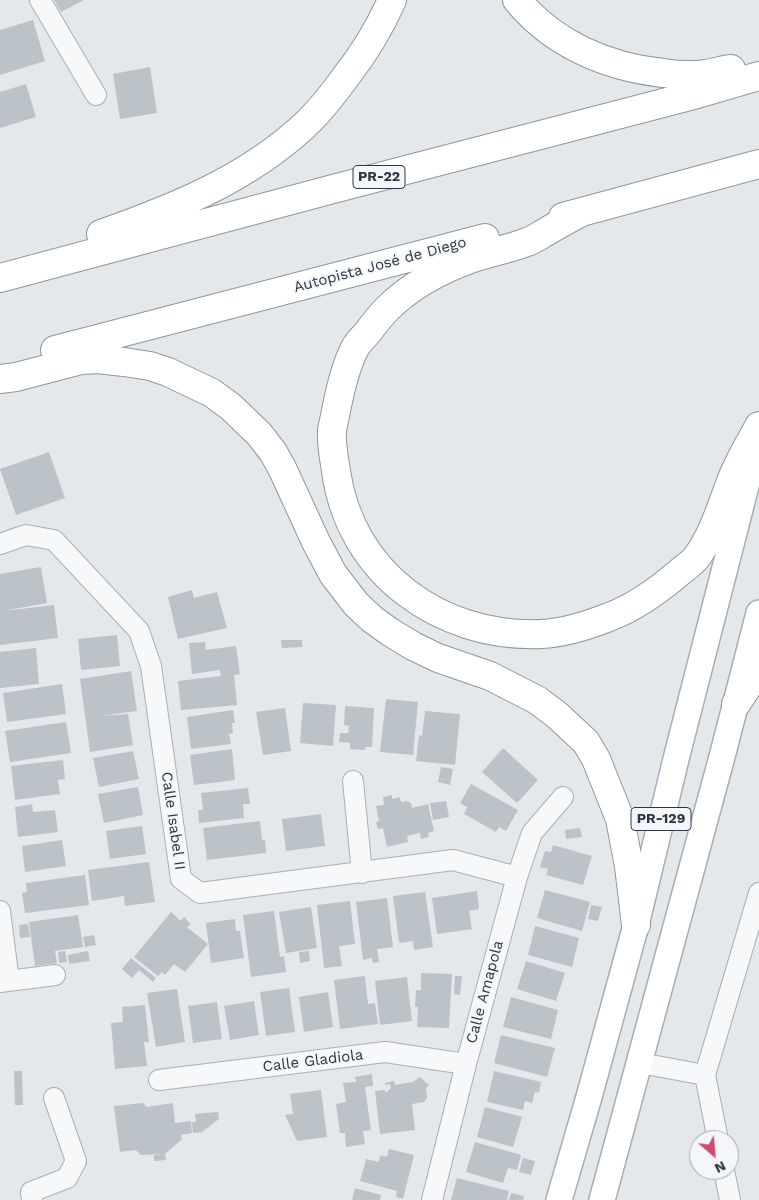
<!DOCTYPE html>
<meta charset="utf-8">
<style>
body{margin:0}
#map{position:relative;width:759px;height:1200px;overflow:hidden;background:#e4e8eb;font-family:"Work Sans",sans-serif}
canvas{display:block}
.north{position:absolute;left:689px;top:1130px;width:50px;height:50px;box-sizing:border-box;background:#f4f6f9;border:1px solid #a4aab0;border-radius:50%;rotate:153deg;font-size:14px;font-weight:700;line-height:20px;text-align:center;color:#2c3743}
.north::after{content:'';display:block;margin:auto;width:18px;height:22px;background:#ca4f71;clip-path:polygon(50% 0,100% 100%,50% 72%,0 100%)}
</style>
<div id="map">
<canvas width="759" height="1200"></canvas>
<div class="north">N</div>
</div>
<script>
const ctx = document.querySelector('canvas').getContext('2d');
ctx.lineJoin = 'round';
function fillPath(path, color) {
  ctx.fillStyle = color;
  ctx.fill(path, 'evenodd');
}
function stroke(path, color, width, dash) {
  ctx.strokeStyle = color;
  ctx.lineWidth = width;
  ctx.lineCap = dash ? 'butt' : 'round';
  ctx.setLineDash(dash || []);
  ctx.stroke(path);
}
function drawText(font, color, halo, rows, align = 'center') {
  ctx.font = font + ' "Work Sans",sans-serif';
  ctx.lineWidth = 4;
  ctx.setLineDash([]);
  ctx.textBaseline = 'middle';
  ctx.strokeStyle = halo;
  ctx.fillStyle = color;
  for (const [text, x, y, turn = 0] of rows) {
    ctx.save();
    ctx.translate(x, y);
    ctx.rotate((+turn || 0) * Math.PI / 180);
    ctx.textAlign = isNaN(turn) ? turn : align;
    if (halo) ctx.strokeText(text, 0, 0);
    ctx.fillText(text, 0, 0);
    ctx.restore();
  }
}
const building = new Path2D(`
 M54 0H84L61 12Z
 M33 20 45 61 0 75V30Z
 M150 67 157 113 120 119 113 74Z
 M26 84 36 117 0 128V92Z
 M49 452 65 498 16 515 0 469Z
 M41 567 47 603 3 611 54 605 58 638 0 645V574Z
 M192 590 194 598 217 592 227 628 178 639 168 597Z
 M117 635 120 666 81 670 78 639Z
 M281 640H302V647L282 648Z
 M205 642 206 650 236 646 240 674 234 675 237 705 181 710 178 681 221 676 220 670 192 674 189 643Z
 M36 648 39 684 0 688V652Z
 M131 671 137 711 100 716 128 714 133 745 90 752 80 679Z
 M62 684 66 714 7 722 3 693Z
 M386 699 418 702 413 755 380 752Z
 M303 703 336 705 333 746 300 743Z
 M345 706 374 708 372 747H365V750L350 749V743L339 742 340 733H348L349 726 344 725Z
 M285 708 291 751 263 755 256 712Z
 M233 710 235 723H232L233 733 229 734 231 744 191 749 187 717Z
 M425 711 460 714 455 765 416 761 419 735 422 736Z
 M66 722 71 753 10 762 5 731Z
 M503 748 538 780 517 803 482 772Z
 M232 749 235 780 194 785 190 755Z
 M133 751 139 779 99 787 93 758Z
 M63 760 65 779 58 780 60 794 15 800 11 766Z
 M441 767 453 769 450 785 438 782Z
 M471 784 518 810 506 831 499 827 496 832 464 814 467 807 460 803Z
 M138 787 143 815 104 823 98 794Z
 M248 788 250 804H243L244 818 199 823 198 810H203L201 793Z
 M392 795V799L400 797 401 802 407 801 411 803 412 808 428 804 434 831 428 833 429 837 421 839 420 833 407 836 408 842 387 847 383 828 378 829 376 822 379 821 376 806 384 805 383 797Z
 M446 801 449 817 433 820 430 803Z
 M32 804 33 812 55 810 58 832 18 837 15 807Z
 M321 814 325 846 286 851 282 819Z
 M260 821 262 840H265L266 853 207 860 203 828Z
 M142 826 146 854 110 859 106 831Z
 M580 828 582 837 566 839 565 830Z
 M62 840 66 866 25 872 22 846Z
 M553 845 592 856 583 885 546 875 548 869 540 867 545 851 551 852Z
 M149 862 155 902 125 906 124 896 92 901 88 870Z
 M85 875 89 905 25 913 22 893 27 892 26 883Z
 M545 890 590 902 582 931 537 918Z
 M477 891 479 909 469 911 472 929 437 934 432 898Z
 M425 892 433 947 414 950 413 941 399 943 393 896Z
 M387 898 393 947 377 949 379 962 373 963 372 958 363 960 356 902Z
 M350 901 355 944 339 946 342 966 324 968 317 905Z
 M591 905 602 907 598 921 588 919Z
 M311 907 317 948 286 953 279 912Z
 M274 911 280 957 284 956 286 972 251 977 243 915Z
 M171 912 181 921 184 917 191 924 187 927 208 944 185 972 174 964 165 975 162 972 158 976 134 957Z
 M78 915 83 947 55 951 57 963 35 966 29 922Z
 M235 919 236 931H240L244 958 211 963 206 923Z
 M28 924 30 937 20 938 19 925Z
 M535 926 579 938 572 967 528 955Z
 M94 935 96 945 85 947 83 937Z
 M65 951 67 962 59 963 58 952Z
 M88 951 90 961 69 964 68 955Z
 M309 951 310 961 300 963 299 952Z
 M131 958 156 978 153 982 139 970 132 978 122 969Z
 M526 961 565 973 556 1001 517 989Z
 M421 973 452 974 449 1028 417 1027 418 1007H415L416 990H421Z
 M365 976 368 1004 375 1003 378 1024 340 1029 334 980Z
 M455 976H462L460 995 454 994Z
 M407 977 412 1021 380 1025 375 981Z
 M289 988 295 1032 266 1036 260 992Z
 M177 989 185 1042 156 1047 147 993Z
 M328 992 333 1027 304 1032 299 997Z
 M511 997 558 1010 551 1039 503 1027Z
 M254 1001 259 1035 230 1040 224 1006Z
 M217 1002 222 1039 193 1043 188 1006Z
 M145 1005 149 1042H144L147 1066 115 1069 111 1023 123 1022 122 1007Z
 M501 1035 555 1048 547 1077 494 1063Z
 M14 1071H22L23 1105H15Z
 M494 1071 541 1082 539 1093 535 1092 532 1103 525 1101 523 1110 487 1102Z
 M372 1074 373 1086 365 1087 371 1130 363 1131 365 1144 346 1147 345 1133H340L336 1104 346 1102 343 1083 356 1082 355 1077Z
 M420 1077 429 1085 426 1088 427 1098 424 1102 412 1104 415 1130 380 1134 375 1091 384 1090 386 1093 391 1088 390 1084 385 1085V1083L394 1081 395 1085 413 1082Z
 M321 1090 327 1137 297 1141 285 1115 293 1114 290 1094Z
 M143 1103 147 1107 173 1103 175 1123 191 1121 192 1133 181 1135 182 1139 165 1154 166 1160 154 1161V1155L163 1154 141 1155 136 1150 120 1152 114 1106Z
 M485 1107 522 1117 513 1147 477 1137Z
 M218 1112 219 1119 202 1132 193 1133 192 1122H196L195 1114Z
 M475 1142 521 1155 517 1170 508 1168 503 1183 466 1172Z
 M389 1149 414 1155 403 1199 396 1197 397 1191 360 1181 366 1159 379 1162 380 1155 387 1157Z
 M523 1158 535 1161 531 1175 519 1172Z
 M457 1178 509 1191 507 1200H451Z
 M355 1188 381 1195 380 1200H352Z
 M511 1193 524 1196 523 1200H509Z`);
const minor = new Path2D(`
 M40 0 96 95
 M0 544 26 535 54 540 139 631 151 666 181 879 200 893 453 860 517 877
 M353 781 362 873
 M0 911 9 981
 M0 982 55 975
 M640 1063 705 1075
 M159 1080 385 1052 466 1064
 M718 1140 705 1075 759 893
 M724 1170 730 1200
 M32 1200 31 1192 67 1178 76 1161 54 1098
 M432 1200 466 1064 517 877 532 833 563 797`);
const major = new Path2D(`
 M559 1200 589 1097 636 925 676 759 758 439
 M602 1200 723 753 759 613`);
const highway = new Path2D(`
 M517 0C553 44 607 67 663 73 677 75 691 76 705 74 714 73 722 70 731 69
 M580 213C568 219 556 226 544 233 539 236 533 240 527 242 509 249 491 252 473 258 442 269 411 285 387 309 380 316 374 324 368 332 364 337 358 342 355 348 345 367 340 390 336 411 335 417 333 424 332 431 331 443 334 458 336 471 350 573 440 638 541 634 563 633 589 625 609 617 636 607 659 590 681 571 686 567 692 563 696 558 712 537 721 508 730 484 737 464 749 445 759 426
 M563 217 759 164
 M101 234C175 208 247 179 305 125 321 110 334 93 347 75 365 52 380 27 392 0
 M0 278 333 189 690 96 759 76
 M55 350 485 238
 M0 379 16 377 81 360 98 359 124 362 150 366 168 372 212 393 231 407 259 434 273 452 282 468 316 542 333 574 356 604 372 619 390 632 413 646 438 658 490 676 537 700 557 715 586 742 596 759 620 819 629 866 636 925
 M736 704 759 669`);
const shields = [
 [379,177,52],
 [661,819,60]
];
const shieldNames = [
 ["PR-22",379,177],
 ["PR-129",661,819]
];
const streetNames = [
 ["Autopista José de Diego",380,265,-15],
 ["Calle Isabel II",173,821,82],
 ["Calle Amapola",485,992,-75],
 ["Calle Gladiola",313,1061,-7]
];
fillPath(building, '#bbc2c8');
stroke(minor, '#a9afb5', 22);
stroke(major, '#a4aeb7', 28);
stroke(highway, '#8c97a2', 30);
stroke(minor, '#f7f8fa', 20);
stroke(major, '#fff', 25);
stroke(highway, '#fff', 28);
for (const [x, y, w] of shields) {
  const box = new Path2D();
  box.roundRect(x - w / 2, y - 11.5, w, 23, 4);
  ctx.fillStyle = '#f4f6f9';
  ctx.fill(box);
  stroke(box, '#2c3743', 1);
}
drawText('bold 14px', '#2c3743', null, shieldNames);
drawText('15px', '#2c3743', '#f4f6f9', streetNames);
</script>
